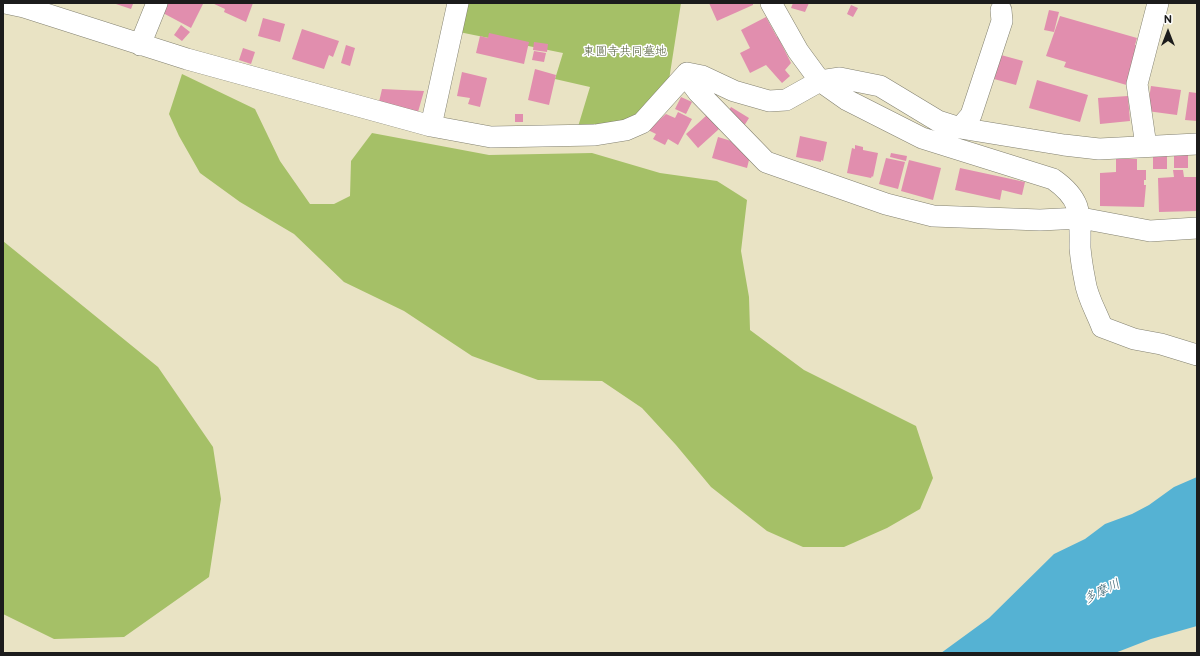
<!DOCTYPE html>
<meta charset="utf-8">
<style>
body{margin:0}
#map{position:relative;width:1200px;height:656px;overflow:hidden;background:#e9e3c4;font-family:"Balsamiq Sans",sans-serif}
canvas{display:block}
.frame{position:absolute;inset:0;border:4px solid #1c1c1c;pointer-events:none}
.north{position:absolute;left:1148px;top:12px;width:40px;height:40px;-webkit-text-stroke:3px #fff;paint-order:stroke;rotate:0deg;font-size:11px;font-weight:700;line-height:16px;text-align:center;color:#1c1c1c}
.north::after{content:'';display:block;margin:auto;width:14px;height:18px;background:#1c1c1c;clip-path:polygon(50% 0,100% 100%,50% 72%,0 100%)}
</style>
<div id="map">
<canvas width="1200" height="656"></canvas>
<div class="frame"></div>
<div class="north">N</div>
</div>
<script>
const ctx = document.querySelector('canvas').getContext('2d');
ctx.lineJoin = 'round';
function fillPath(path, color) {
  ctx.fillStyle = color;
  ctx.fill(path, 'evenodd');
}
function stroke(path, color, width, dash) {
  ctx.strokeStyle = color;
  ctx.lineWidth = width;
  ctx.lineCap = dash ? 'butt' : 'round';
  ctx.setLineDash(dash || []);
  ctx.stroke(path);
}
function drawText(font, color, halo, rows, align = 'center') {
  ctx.font = font + ' "Balsamiq Sans","Klee One",sans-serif';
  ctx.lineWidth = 3;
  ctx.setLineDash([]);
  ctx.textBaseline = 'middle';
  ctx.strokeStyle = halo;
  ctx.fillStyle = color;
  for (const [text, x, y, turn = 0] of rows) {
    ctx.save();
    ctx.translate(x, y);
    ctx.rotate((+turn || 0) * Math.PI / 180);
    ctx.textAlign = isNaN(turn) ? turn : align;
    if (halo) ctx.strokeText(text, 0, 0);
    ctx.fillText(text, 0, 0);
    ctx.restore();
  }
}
const green = new Path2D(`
 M467 3H681L669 80 640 117 577 130 590 87 555 79 563 53 459 32Z
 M182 74 255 109 280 161 310 204H334L350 196 351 161 372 133 489 155 592 153 660 173 717 181 747 200 741 251 749 297 750 330 804 370 916 426 933 478 920 509 887 528 844 547H803L767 531 711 487 676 445 642 408 602 381 538 380 472 356 404 311 344 282 294 234 240 202 200 173 179 136 169 114Z
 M3 241 158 367 213 447 221 499 209 577 124 637 54 639 3 614Z`);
const water = new Path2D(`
 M1197 477V626L1151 639 1115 653H941L989 618 1054 554 1085 539 1105 524 1132 514 1149 505 1174 487Z`);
const building = new Path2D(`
 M113 3H130L133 4 131 9Z
 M168 3H200L203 4 191 28 163 13Z
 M212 3H253L246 22 224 12 225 9Z
 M709 3H753V5L717 21Z
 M793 3H809L805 12 791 8Z
 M851 5 858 8 853 17 847 14Z
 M1049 10 1059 12 1054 32 1044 30Z
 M1060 16 1137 38 1135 45 1141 47 1130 86 1064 67 1066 62 1046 56Z
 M766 17 777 37H778L791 63 785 70 790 76 782 83 766 65 750 73 740 53 750 48 741 30Z
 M263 18 285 24 280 42 258 36Z
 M181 25 190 32 182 41 174 35Z
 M302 29 339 41 333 57 329 55 324 69 292 59Z
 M489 33 529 42 524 64 476 53 480 36 488 38Z
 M534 42 548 44 547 52 533 50Z
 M346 45 355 48 350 66 341 63Z
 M243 48 255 52 251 64 239 60Z
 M534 51 546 53 544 62 532 60Z
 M1001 55 1023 61 1016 85 994 79Z
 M535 69 556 75 549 105 528 100Z
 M462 72 487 78 480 107 468 104 470 98 457 96Z
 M1037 80 1088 95 1080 122 1029 108Z
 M1151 86 1181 90 1177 115 1147 111Z
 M382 89 424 91 418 112 379 102Z
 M1189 92 1197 93V121L1185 120Z
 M1128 96 1130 121 1100 124 1098 98Z
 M681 97 692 102 686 114 675 109Z
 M731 107 749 118 744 126 726 115Z
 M678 112 692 119 678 145 668 139 665 145 653 139 656 134 648 130 666 114 675 118Z
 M515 114H523V122H515Z
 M707 115 719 129 698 148 686 134Z
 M800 136 827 142 823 161 821 160V162L796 157Z
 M718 137 738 143 750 156 747 168 712 158Z
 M855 145 863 147V150L878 153 873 177 872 176 871 178 847 173 852 148 855 149Z
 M891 153 907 156 906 161 890 157Z
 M1174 155H1188V168H1174Z
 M1153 156H1167V169H1153Z
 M886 158 905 162 898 189 879 184Z
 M1116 159H1137V170H1146V180H1144V185H1146L1144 207 1100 206V173L1116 172Z
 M909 160 941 168 933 200 901 191Z
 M960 168 1025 182 1022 195 1002 190 1000 200 955 190Z
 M1173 170H1183L1184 177H1197V211L1159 212 1158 178 1174 177Z`);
const minor = new Path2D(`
 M5 3 24 7 187 59 431 126 491 137 595 135 626 130 642 123 687 73
 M771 3 798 51 820 81 847 100 922 138 1053 179C1083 200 1080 215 1080 248 1081 259 1083 271 1085 281 1087 297 1097 313 1102 327L1134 339 1161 344 1197 355
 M140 45 157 3
 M687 73 692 84 698 92 766 162 886 204 933 216 1040 220 1081 218 1150 231 1197 228
 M687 73 702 76 734 91 769 101 786 100 820 81 840 78 880 86 938 121 960 128 1064 145 1099 149 1197 144
 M431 126 458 3
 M960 128 971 115 1002 21 1001 10
 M1146 146 1137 84 1158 3`);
const parkNames = [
 ["東圓寺共同墓地",625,52]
];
const waterNames = [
 ["多摩川",1102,592,-26]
];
fillPath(green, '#a5c067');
fillPath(water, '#55b2d3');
fillPath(building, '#e18eae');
stroke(minor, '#828070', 22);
stroke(minor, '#fff', 21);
drawText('12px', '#535e3a', '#fff', parkNames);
drawText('italic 13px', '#36606e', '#fff', waterNames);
</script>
